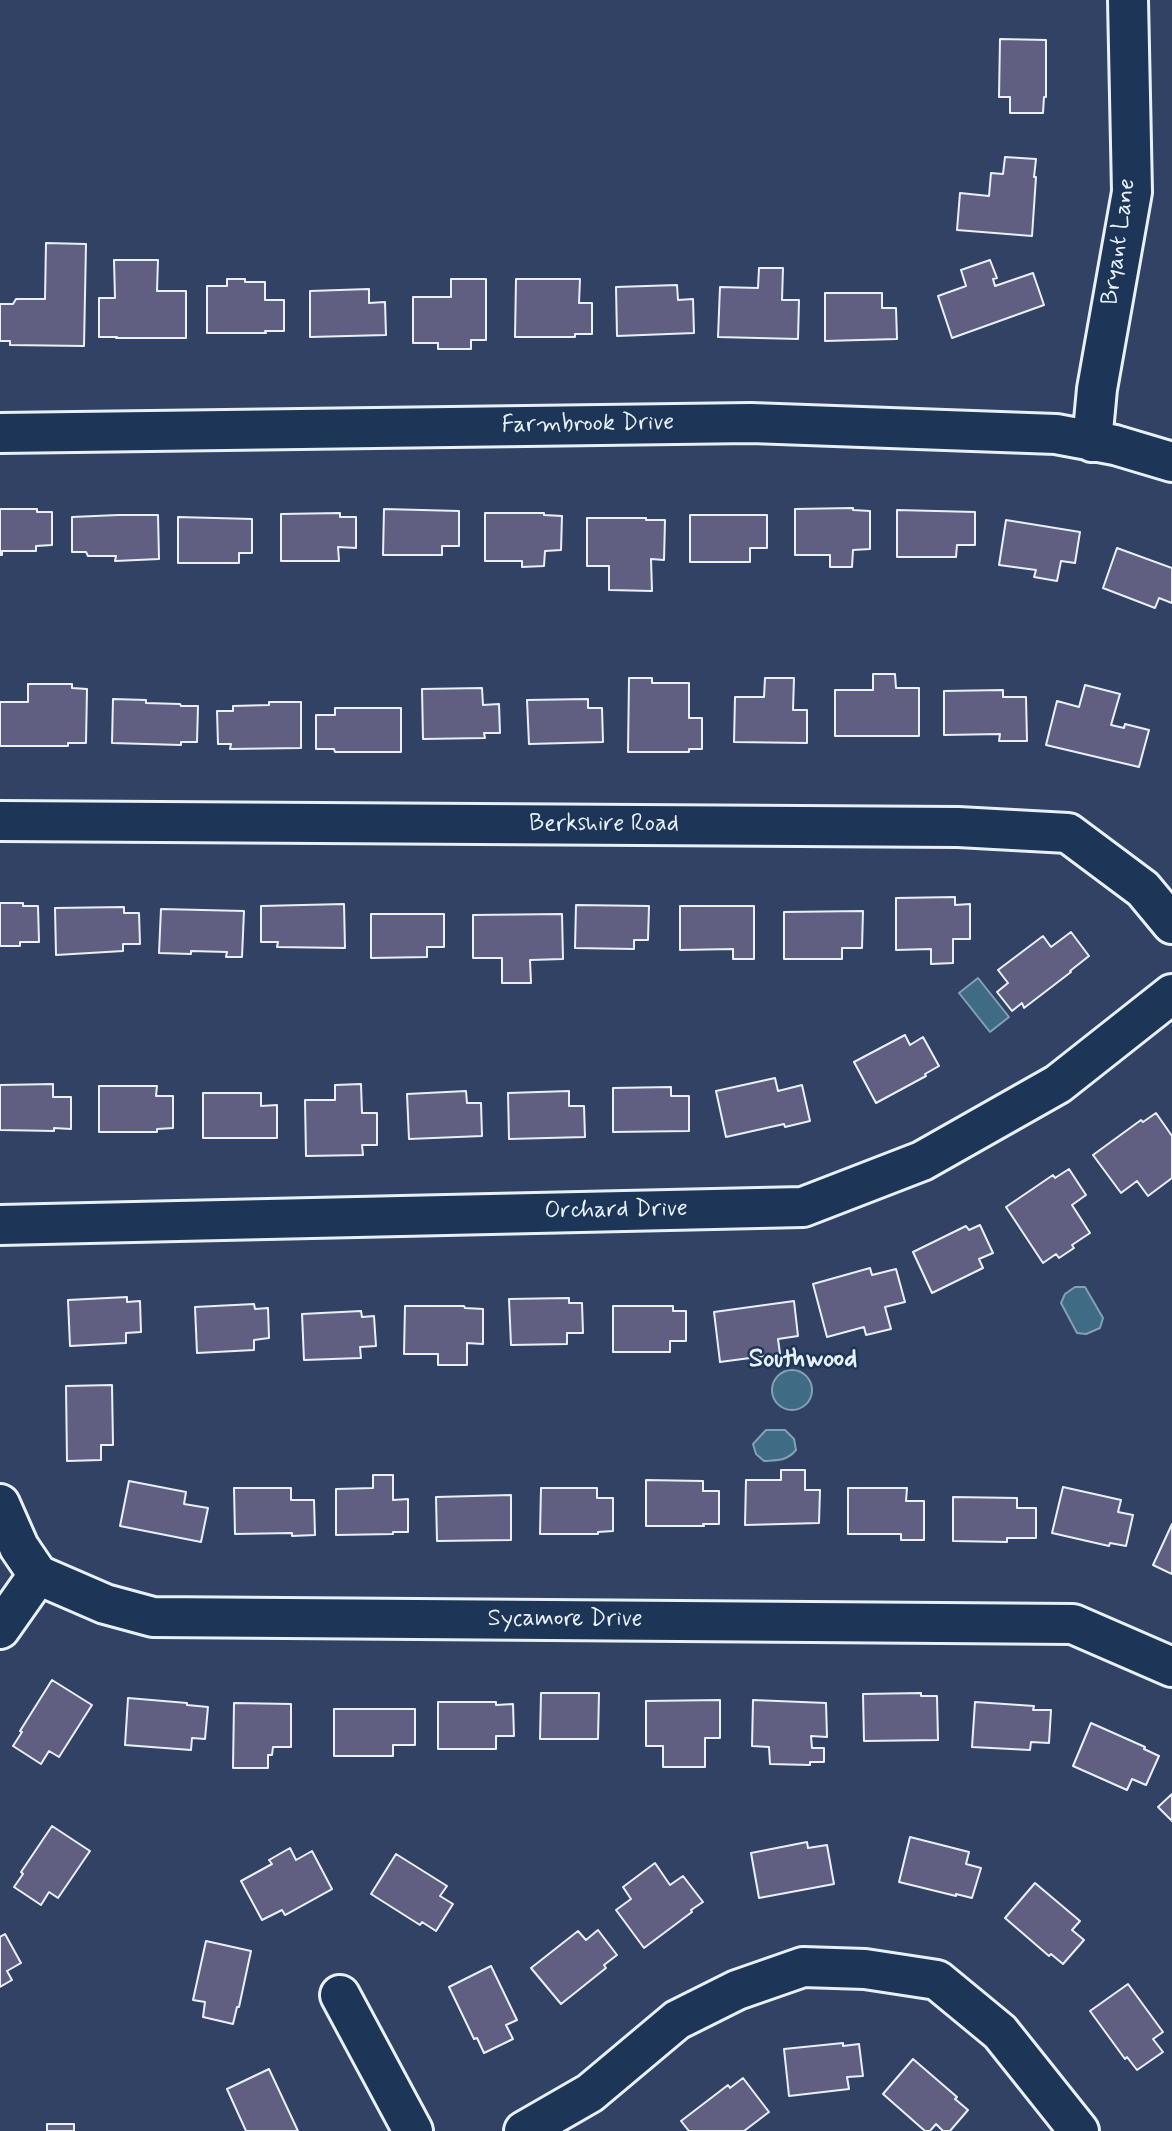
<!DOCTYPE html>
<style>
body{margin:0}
canvas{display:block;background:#314264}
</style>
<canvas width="1172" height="2131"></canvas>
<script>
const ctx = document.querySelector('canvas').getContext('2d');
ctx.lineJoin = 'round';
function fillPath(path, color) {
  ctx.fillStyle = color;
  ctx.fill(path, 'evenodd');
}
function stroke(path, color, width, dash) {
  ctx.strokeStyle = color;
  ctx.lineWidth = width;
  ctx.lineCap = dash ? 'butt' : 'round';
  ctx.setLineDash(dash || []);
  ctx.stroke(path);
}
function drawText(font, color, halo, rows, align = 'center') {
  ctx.font = font + ' Mynerve,sans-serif';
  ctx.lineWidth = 5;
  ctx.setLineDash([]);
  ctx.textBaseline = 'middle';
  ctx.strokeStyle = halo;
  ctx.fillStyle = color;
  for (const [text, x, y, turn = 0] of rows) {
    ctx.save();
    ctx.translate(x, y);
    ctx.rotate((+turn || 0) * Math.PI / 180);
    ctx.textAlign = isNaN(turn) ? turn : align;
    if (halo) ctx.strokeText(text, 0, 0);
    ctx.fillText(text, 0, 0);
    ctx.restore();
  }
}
const water = new Path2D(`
 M978 978 1009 1017 990 1032 959 993Z
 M1075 1287H1085L1103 1318 1100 1328 1086 1334 1077 1333 1061 1303 1065 1294Z
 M772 1390a20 20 0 1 1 40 0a20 20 0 1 1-40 0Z
 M766 1430H785L794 1439 796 1450C787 1461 778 1460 764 1461L756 1454 753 1444Z`);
const building = new Path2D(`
 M1000 39 1046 40V97H1044L1043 113H1010V97H999Z
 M1005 157 1036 159 1034 177H1036L1032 236 957 230 960 193 989 196 991 173 1003 174Z
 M46 243 86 244 84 346 10 345V341H0V304H13L16 299H45Z
 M114 260H158L157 291H186V338H116L117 337H99V298H115Z
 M990 260 997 278 993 279 995 286 1033 273 1044 305 952 338 938 296 966 286 961 270Z
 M759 268H783L782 300H799L798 339 718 337 720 287 758 288Z
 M227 279H245V282H265V300H284V331H265L266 333H207V286H227Z
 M451 279H486V340H471V349H438V343H413V297H451Z
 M516 279H580L579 303H592V334H575V337H515Z
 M677 285 678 300 693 299 694 333 617 336 616 287Z
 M369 289V303L385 302 386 335 310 337V291Z
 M825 293H882V308H896L897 339 825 341Z
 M853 508V510L870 511V549L853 550 852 567H830V555H795V509Z
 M0 509H37V512H52V545L36 546V551H2V555H0Z
 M384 509 459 511V546H442V555H383Z
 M897 510 975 512V545H957L956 557H897Z
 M340 513V517H356V548L338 547 339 561H281V514Z
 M485 513H544V515L562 516 561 550 545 551 544 566 522 567V561H485Z
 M118 515H158L159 559 115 561 116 556H88L86 552H72V517Z
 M690 515H767V548H750V562H690Z
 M178 517 252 519V553H239V563H178Z
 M587 518H646V520H665L664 560 651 559 652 591 609 590V566H587Z
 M1006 520 1080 532 1075 563 1061 561 1057 581 1034 577 1036 570 999 565Z
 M1117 548 1172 568V603L1159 598 1155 608 1103 588Z
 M873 674H895L896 688H919V736H835V690H873Z
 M629 678H652V683H689V718H702V749H689V752H628Z
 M765 678H794L793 710H807V743L734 742 735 697H764Z
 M28 684H72V688L87 689 86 743H68V746H0V702H28Z
 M1085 685 1120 694 1111 725 1124 728 1125 724 1149 730 1139 767 1046 745 1057 701 1079 707Z
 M482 688 483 705 499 704 500 733H484L485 738 423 739 422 689Z
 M1003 690V697H1026L1027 741H999L1000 734 944 735V691Z
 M113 699 146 700V703L180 704 181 706H198L197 742H181V745L112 743Z
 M588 699V708H602L603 742 529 744 527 700Z
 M269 702H301V748L230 749 231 744H218L217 711H233V706L269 705Z
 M335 708H401V752H335L334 749H316V715H335Z
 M955 897V905L970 904V939H953V963L931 964V949L896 950V898Z
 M0 903H23V906H38L39 942H20V946H0Z
 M344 904 345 948 277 947 278 942H261V906Z
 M576 905 649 906 648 940H634V949L575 948Z
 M680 906H754V959H733V949L680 950Z
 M124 907V913H139L140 944H123V951L56 955 55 908Z
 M161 909 244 911 242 957H226L227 952 191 951V954L159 953Z
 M863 911 862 948H842V959H784V912Z
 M371 914H444V947H427V957L371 958Z
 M562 914 563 959 530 960 531 983H502V958H473V915Z
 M1071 932 1089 956 1070 971 1071 972 1024 1008 1022 1003 1012 1011 997 992 1008 983 998 970 1043 936 1051 947Z
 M905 1035 910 1045 923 1037 939 1066 925 1074 926 1076 876 1103 854 1062Z
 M775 1078 778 1091 802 1085 810 1121 785 1127 784 1124 726 1137 716 1091Z
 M53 1084V1097H71V1129L54 1128V1131L0 1130V1085Z
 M361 1084 362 1113H377V1145H362L363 1155 306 1156 305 1100H335V1085Z
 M99 1086H157L156 1096H173V1128L157 1129V1132H99Z
 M671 1087V1096H689V1131L613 1132V1088Z
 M466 1091 467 1103H481L482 1136 409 1139 407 1094Z
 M569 1091V1106H584L585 1137 509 1139 508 1093Z
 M203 1093H261V1106L277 1105V1138H203Z
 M1156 1113 1172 1136V1178L1148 1196 1137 1181 1121 1193 1093 1155 1141 1120 1143 1122Z
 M1069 1169 1086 1195 1072 1205 1090 1233 1072 1245 1074 1248 1059 1258 1056 1254 1043 1263 1006 1207 1053 1175 1055 1178Z
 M980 1225 993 1253 979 1259 983 1268 932 1293 913 1252 966 1226 969 1230Z
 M870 1268 872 1275 896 1269 905 1302 885 1307 891 1329 866 1335 864 1327 827 1337 813 1284Z
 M127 1297V1302L140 1301 141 1332 126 1333V1343L70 1346 68 1300Z
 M569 1298V1303H582L583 1333H567V1344L511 1345 509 1299Z
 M794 1301 798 1336 778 1339 780 1354 720 1362 714 1312Z
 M254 1304 255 1309 268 1308 269 1338 254 1340V1350L197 1353 195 1307Z
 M405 1306H464L465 1308 483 1309V1344L467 1343V1365H438V1354H404Z
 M613 1306H673V1311H686V1341H670V1352H613Z
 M361 1311 362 1317 374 1316 376 1346 360 1347 361 1358 304 1360 302 1314Z
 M112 1385 113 1445H101V1460L67 1461 66 1386Z
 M781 1470H805V1490H820L819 1523 745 1525 746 1480H781Z
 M373 1475H393V1500L408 1499V1532H393V1534L336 1535V1489L373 1488Z
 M646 1480 703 1481V1491H719V1524H703L704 1526H646Z
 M129 1481 186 1492 184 1504 208 1508 201 1542 120 1526Z
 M1063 1487 1121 1500 1118 1512 1133 1515 1126 1546 1110 1543 1109 1546 1052 1533Z
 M234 1488H291V1500H314L315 1535 292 1536V1533L235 1534Z
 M541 1488H597V1498H613V1531L598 1532V1534H540Z
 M848 1488H907L906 1501H924V1540H901V1534H848Z
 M511 1495V1540L437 1541 436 1497Z
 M953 1497 1017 1498V1508H1036V1538H1007V1542L953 1541Z
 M1172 1524V1574L1153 1565Z
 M52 1680 92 1705 59 1757 49 1751 41 1764 13 1746 22 1732 20 1731Z
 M541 1693H599L598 1739H540Z
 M921 1693V1696H937L938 1740 864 1741 863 1694Z
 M128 1698 187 1703V1705L208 1707 205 1739 192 1738 191 1750 125 1745Z
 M720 1700V1738H705V1767H663V1746H646V1701Z
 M753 1700 826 1703 827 1737 811 1736 812 1748H824V1762H810V1765L770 1764 769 1747 752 1746Z
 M438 1702H496V1705L513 1704 514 1736H496V1749H438Z
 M975 1702 1034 1706 1033 1710H1051L1049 1743 1031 1742 1030 1750 972 1747Z
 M234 1703 291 1704V1747H273L272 1755H268V1768H233Z
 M334 1709H415V1745H393V1756H334Z
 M1091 1723 1145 1747 1144 1749 1159 1756 1146 1785 1132 1779 1127 1790 1073 1766Z
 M1172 1794V1821L1158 1807Z
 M52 1826 90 1851 58 1898 49 1892 41 1905 14 1887 23 1874 21 1872Z
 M910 1837 969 1852 966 1864 981 1868 972 1898 956 1894V1896L899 1882Z
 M807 1842 808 1848 827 1845 834 1884 759 1898 751 1853Z
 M290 1848 296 1860 312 1851 332 1889 285 1915 282 1910 262 1920 241 1881 272 1864 269 1860Z
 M396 1854 447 1886 440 1896 453 1904 436 1931 422 1922 420 1925 371 1894Z
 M655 1863 670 1885 683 1876 703 1902 691 1910 692 1912 644 1948 616 1910 631 1899 623 1887Z
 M1035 1883 1080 1921 1072 1930 1084 1940 1063 1964 1051 1954 1049 1956 1005 1918Z
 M598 1930 617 1955 604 1965 606 1968 561 2004 531 1968 578 1931 586 1940Z
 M5 1934 21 1963 7 1971 12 1980 0 1987V1937Z
 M206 1941 251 1951 239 2007H237L233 2024 203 2017 205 2002 193 2000Z
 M491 1966 517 2020 506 2025 513 2039 484 2053 477 2038 474 2039 449 1987Z
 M1128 1984 1163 2032 1153 2039 1163 2052 1137 2070 1127 2057 1125 2059 1090 2011Z
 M843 2043V2046L859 2044 863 2076 847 2077 849 2089 789 2096 784 2049Z
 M913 2059 957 2097 955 2099 968 2110 950 2131H943L936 2124 930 2131H925L883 2094Z
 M269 2069 298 2131H246L227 2089Z
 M743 2078 769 2112 744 2131H689L681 2121 728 2085 730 2088Z
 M47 2124H74V2131H47Z`);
const minor = new Path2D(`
 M0 433 751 423 1056 434 1115 445 1172 462
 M1092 442 1097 389 1132 192 1128 0
 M0 821 958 827 1068 833 1143 889 1172 924
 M0 1225 803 1207 922 1161 1058 1084 1172 994
 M0 1504 19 1547 38 1575 105 1604 153 1617 1073 1624 1172 1667
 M0 1629 38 1575
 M340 1995 413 2131
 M524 2131 590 2093 677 2020 737 1990 803 1967 865 1969 937 1980 1000 2032 1079 2131`);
const streetNames = [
 ["Bryant Lane",1120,242,-82],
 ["Farmbrook Drive",588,425,-1],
 ["Berkshire Road",604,825],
 ["Orchard Drive",616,1211,-1],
 ["Sycamore Drive",565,1620]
];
const neighbourhoodNames = [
 ["Southwood",803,1361]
];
fillPath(water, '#3f6b84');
stroke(water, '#83a1b2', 2);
fillPath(building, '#605f81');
stroke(building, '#e8f1f8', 2);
stroke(minor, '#e8f1f8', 44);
stroke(minor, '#1d3557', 38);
drawText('24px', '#e8f1f8', '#1d3557', streetNames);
drawText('bold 26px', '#e8f1f8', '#1d3557', neighbourhoodNames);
</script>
